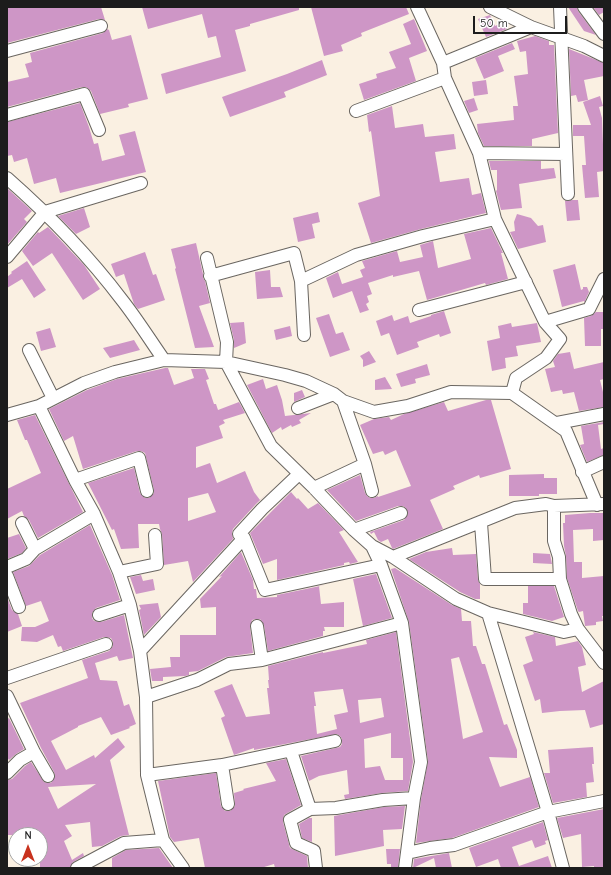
<!DOCTYPE html>
<style>
body{margin:0}
#map{position:relative;width:611px;height:875px;overflow:hidden;background:#faf0e2;font-family:"Comic Neue",sans-serif}
canvas{display:block}
.frame{position:absolute;inset:0;border:8px solid #1c1c1c;pointer-events:none}
.north{position:absolute;left:8px;top:827px;width:40px;height:40px;box-sizing:border-box;background:#fff;border:1px solid #a4a4a4;border-radius:50%;rotate:0deg;font-size:11px;font-weight:700;line-height:16px;text-align:center;color:#1c1c1c}
.north::after{content:'';display:block;margin:auto;width:14px;height:18px;background:#c8321e;clip-path:polygon(50% 0,100% 100%,50% 72%,0 100%)}
.scale{position:absolute;left:473px;top:16px;width:94px;height:18px;box-sizing:border-box;border:2px solid #1c1c1c;border-top:0;padding-left:5px;font-size:12px;line-height:14px;white-space:nowrap;color:#1c1c1c;-webkit-text-stroke:3px #fff;paint-order:stroke}
</style>
<div id="map">
<canvas width="611" height="875"></canvas>
<div class="frame"></div>
<div class="north">N</div>
<div class="scale">50 m</div>
</div>
<script>
const ctx = document.querySelector('canvas').getContext('2d');
ctx.lineJoin = 'round';
function fillPath(path, color) {
  ctx.fillStyle = color;
  ctx.fill(path, 'evenodd');
}
function stroke(path, color, width, dash) {
  ctx.strokeStyle = color;
  ctx.lineWidth = width;
  ctx.lineCap = dash ? 'butt' : 'round';
  ctx.setLineDash(dash || []);
  ctx.stroke(path);
}
const building = new Path2D(`
 M7 7H101L105 20 99 19 7 43Z
 M142 7H299V10L250 24V26L235 30 246 71 166 94 161 74 221 57 216 36 208 38 202 14 148 29Z
 M311 7H406L409 14 361 33 362 36 341 45 343 51 324 56Z
 M568 7H577L578 11 596 35 584 31Z
 M593 7H604V12L599 15Z
 M490 15 495 26 504 22 507 29 486 37 478 19Z
 M414 19 427 51 409 58 416 81 364 100 359 84 377 78 376 74 396 68 389 52 411 44 403 24Z
 M107 29 109 30 112 40 131 35 148 99 128 104 129 107 100 114 91 91 86 87H82L7 107V82L29 77 25 64 32 62 30 53 103 33Z
 M535 36 549 41V45H554L558 133 532 139V146H484L478 133 477 124 514 120 513 106H518L514 76 528 74 526 51 520 52 517 41Z
 M512 43 515 49 498 56 504 71 484 79 475 58Z
 M569 49 604 63V76L584 80 588 100 578 102 576 95 571 96Z
 M322 60 327 75 284 92 286 97 230 117 222 97 287 74Z
 M486 80 488 94 474 96 472 82Z
 M600 96 603 106 599 107 602 118 604 171 597 172 599 197 585 198 582 165H586L584 136H573V125H591L583 102Z
 M474 98 478 110 469 113 464 101Z
 M80 103 89 127 94 144 98 143 102 161 125 155 119 135 135 131 146 172 60 193 56 178 34 184 27 158 14 162 12 155 7 156V122Z
 M392 106 395 128 423 124 425 137 454 134 456 149 435 152 440 182 469 178 472 195 481 193 486 213 421 229 371 243 358 203 380 196 371 131 369 132 367 115Z
 M489 161H541V169L554 168 556 178 519 184 522 208 501 210 496 191 497 190V170H491Z
 M7 188 32 211 24 219 27 222 7 245Z
 M572 200H578L580 220 567 221 565 201Z
 M84 208 90 227 76 234 58 216Z
 M318 212 320 222 312 224 315 238 298 242 293 218Z
 M517 214 531 218 538 226 543 225 546 242 518 249 510 232 515 231 514 222Z
 M48 227 84 265 100 289 83 300 52 253 33 266 22 251 38 232 39 233Z
 M491 228 503 253H501L508 279 486 285 485 283 427 300 419 271 393 277V275L368 283 372 294 367 296 369 302 366 304 369 310 360 313 352 291 333 298 326 278 338 272 342 284 363 277 360 270 365 268 362 261 397 251 400 262 423 257 420 245 433 241 438 268 471 259 464 234Z
 M196 243 203 274V278L205 281 210 303 199 306 214 347 195 348 175 269 176 268 171 249Z
 M145 252 153 275 156 274 165 300 138 309 134 304 124 274 116 277 111 264Z
 M27 261 46 290 34 298 22 279 7 288V277L12 273 11 272Z
 M575 264 581 290 583 289V287H587L589 292 584 303V301L562 307 553 270Z
 M270 270 271 287H280L283 297 257 299 255 272Z
 M444 311 451 333 440 337 439 334 417 342 419 347 397 355 389 333 381 336 376 321 392 315 394 321 408 316 410 323 431 316V315Z
 M596 312H603L604 329H601V346H585L584 318 591 316Z
 M329 314 336 334 343 332 350 350 330 357 316 318Z
 M244 322 246 343 234 348V340L230 323Z
 M511 323 512 327 537 323 541 342 516 346 518 356 505 358 506 368 492 371 487 341 500 338 498 326Z
 M290 326 292 336 276 340 274 330Z
 M50 328 56 347 41 351 36 332Z
 M134 340 140 350 110 358 103 348Z
 M369 351 376 362 363 367V360L360 356Z
 M570 352 574 369 604 362V379L600 380 604 396V407L579 411 574 392 563 394 562 390 551 392 545 369 555 367 553 361 558 354Z
 M427 364 430 375 415 379 416 383 401 387 396 374Z
 M165 368H168L174 385 194 378 191 369H205L209 379 206 380 214 404H216L218 410 239 402 245 413 223 420 225 423 219 426 223 438 196 447V468L210 463 217 483 245 471 254 492 260 500 277 484 256 504 233 529 232 533 233 539 193 582 188 561 164 565 162 534 160 529 159 524H138L139 548 121 549 114 529 112 530 88 483 134 468 140 493 145 498H149L154 493V490L145 453 141 451H137L83 469 73 436 64 441 49 409 87 390 117 379ZM208 493 216 512 188 521V498Z
 M385 377 392 389 375 390V380Z
 M263 379 266 389 277 385 282 400 285 416 311 413 299 420 301 423 292 427 291 425 282 430 281 427 272 433 247 385Z
 M302 390 305 397 294 402V393Z
 M486 400H491L511 469 480 478 479 475 453 486 455 489 430 500 443 529 393 549 392 548 388 539 381 542 378 540 374 532 371 534 370 532 404 520 408 514 406 508 403 506H398L356 521 327 490 360 475 365 493 367 496 370 498H374L378 496V497L411 486 396 450 385 455 383 451 373 454 360 425 374 419 389 417 391 420 404 414 444 402 448 411Z
 M35 415 83 512 38 538 29 520 24 516 22 511 7 519V489L41 473 27 440H25L17 420Z
 M604 422V424L598 425 601 449 604 448V455L587 462 580 445 584 444 581 426Z
 M544 474V478H557V494H539V496H509V475Z
 M291 492 297 499 298 498 308 509 318 503 344 530 339 532 358 562 350 564 349 562 344 563V565L277 580V559L263 564 250 533Z
 M590 513H604V540L593 541V529L573 530 574 562H582V578L604 576V616H602L603 621 596 622V625L585 626 583 611 579 612 578 611 567 578 566 556 564 546 563 523H565V515Z
 M90 525 112 575 120 600 96 608 92 613V618L94 621 101 622 124 615 133 658 119 661 117 656 95 663 100 680 117 681 124 706 129 704 136 724 129 727 130 728 111 735 101 717 78 726V727L51 741 66 770 94 755 95 758 118 738 125 747 110 760 129 835 121 836 102 846 92 847 90 822 65 825 72 836 64 841 72 860 83 853 84 856 73 862 70 868H40V835H7V780L12 779 25 766 31 762 44 782 48 783H51L55 776 54 772 41 748 20 703 88 678 82 660 109 651 113 646V642L111 638 104 637 63 651 61 646 58 647 53 635 37 642 21 641 22 627H35L49 621 41 601 26 606 13 572 29 566 40 555ZM96 784 58 809 48 787Z
 M19 534 26 548 22 553 7 559V538Z
 M452 548 453 555 476 554 478 580 480 584V599H475L460 592 409 559 426 552Z
 M241 552 253 580 254 589H256L257 598 277 597V595L325 585 319 586 321 604 344 602V627H324L325 631H323V636L268 651 264 625 260 619H256L252 620 250 627 253 653 226 657 198 671 189 672V675L185 676 163 677V681H152L150 669 171 667 170 657H180V635H216V607L201 608 200 599 222 576 219 577Z
 M533 553 550 554 552 564 533 563Z
 M395 568 452 605 461 609 462 621H471L473 646H476L482 664H485L504 725 507 724 517 750V758L489 757 494 771 500 787 530 777 539 807 452 838 416 843 421 799 428 761 409 622 391 569ZM459 657 483 732 463 739 451 659Z
 M376 574 392 618 363 626 353 579Z
 M141 575 143 581 153 579 155 590 136 594 130 577Z
 M528 586H554L564 617 552 621 523 614V603H528Z
 M7 597 12 610 18 614 22 626 7 632Z
 M158 603 161 617 144 635 139 610 141 609 139 605Z
 M396 632 413 762 408 791 382 793 345 799 344 795 349 794 347 770 319 776 309 781 301 756 340 747 342 744V739L340 736 337 734 254 750V748L234 755 221 718 225 716 214 691 232 684 246 717 270 714 267 688H269L268 680H269L268 666 323 652V653L367 644 366 640ZM343 689 348 712 334 715 337 729 317 734 314 706H316L314 692ZM381 698 384 717 360 723 358 700ZM391 733V758H403V780H385L380 766 365 768 364 739Z
 M533 632 555 637 556 646 578 641 582 647 586 665 578 667 582 692 604 681V724L590 728 585 710 560 711 542 713 540 699 535 701 523 665 533 661 525 637 534 634Z
 M9 718 24 749 16 754 9 760 7 757V719Z
 M593 747 594 764H592L594 782 586 783 587 797 553 803 544 773H550L548 750Z
 M286 759 301 805 284 815 283 822 290 848 307 856 308 868H275L274 864 261 868H205L199 838 174 842 170 837 158 781 216 773 221 806 225 811H230L235 806 234 793 244 790 243 789 276 781 266 763Z
 M405 806 402 829 383 830 384 846 335 856 334 816 384 807Z
 M604 809V868H594V866L582 867 581 834 563 838 557 818Z
 M309 818H312V842L302 838 299 824Z
 M543 822 548 840 545 841 546 844 535 848 532 840 512 847 519 866 548 856 552 868H501L498 859 476 867 469 848Z
 M159 848 173 868H112V858L126 850Z
 M386 849H400L398 868H391V864H387Z
 M449 853 452 868H436L434 858 413 868 414 859Z`);
const street = new Path2D(`
 M417 7 443 63 445 78 479 153 495 219 545 322 560 339 546 358 516 378 512 393
 M490 7 531 27 584 46 604 56
 M560 7 568 194
 M584 7 604 34
 M7 51 101 26
 M443 63 531 27
 M356 111 445 78
 M7 115 84 94 99 130
 M479 153 566 154
 M7 178C49 215 88 255 122 300 137 319 150 340 164 360
 M7 257 45 212 141 183
 M207 258 227 342 226 362 271 446 314 488 354 530 372 546 393 557 456 599 488 613 564 632 578 629 604 663
 M210 276 294 253 301 281
 M419 310 526 282
 M545 322 589 309 604 279
 M304 335 301 281 356 255 423 236 495 219
 M29 350 53 398
 M343 401 365 464
 M39 406 75 480 94 514 119 572 130 605 140 651 146 697 147 775 163 840 183 868
 M298 408 334 394
 M7 415 39 406 84 383 115 372 164 360 226 362 285 375 306 381 334 394 343 401 374 412 408 406 451 392 512 393 566 431 597 505
 M557 423 604 414
 M582 472 604 462
 M299 474 262 509 239 534 244 538 265 590 381 565
 M75 480 139 458 147 491
 M314 488 365 464 372 491
 M554 506V541L559 557 560 579 571 614 578 629
 M22 523 35 549
 M481 523 485 579H560
 M354 530 401 513
 M372 546 381 565 402 623 421 762 414 798 405 868
 M393 557 515 508 546 504 554 506 604 504
 M7 567 26 559 35 549 94 514
 M119 572 157 564 155 535
 M7 576 19 607
 M488 613 548 812 563 868
 M99 615 130 605
 M257 626 262 660
 M140 651 244 538
 M7 678 106 644
 M7 696 34 752 20 760 7 773
 M146 697 197 680 229 664 262 660 402 623
 M291 751 310 809
 M34 752 48 776
 M222 765 228 804
 M147 775 222 765 335 741
 M407 853 430 848 454 845 548 812 604 801
 M77 868 124 843 163 840
 M316 868 314 851 296 843 290 820 310 809 336 808 383 800 414 798`);
fillPath(building, '#ce96c6');
stroke(street, '#6a6661', 14);
stroke(street, '#fff', 12);
</script>
